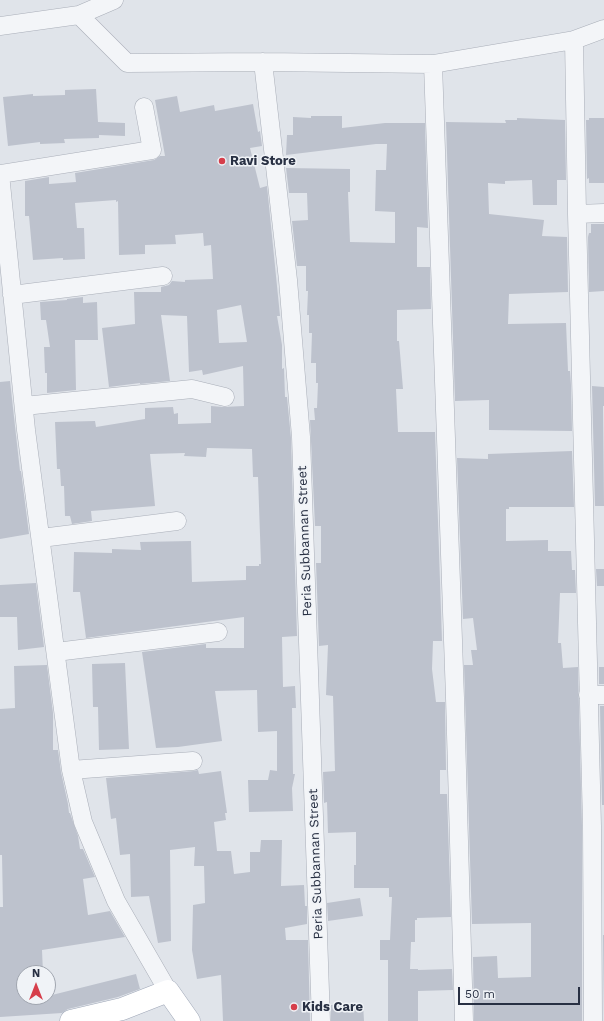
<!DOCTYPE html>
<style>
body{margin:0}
#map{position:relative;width:604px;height:1021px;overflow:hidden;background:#e0e4ea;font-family:"Work Sans",sans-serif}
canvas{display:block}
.north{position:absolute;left:16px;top:965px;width:40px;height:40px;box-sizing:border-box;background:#f0f3f7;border:1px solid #a0a5af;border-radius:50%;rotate:0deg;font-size:11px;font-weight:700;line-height:16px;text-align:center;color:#283043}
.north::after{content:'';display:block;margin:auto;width:14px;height:18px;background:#d63e4b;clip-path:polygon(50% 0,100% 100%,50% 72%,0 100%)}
.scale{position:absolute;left:458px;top:987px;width:122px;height:18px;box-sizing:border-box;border:2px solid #283043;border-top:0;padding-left:5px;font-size:12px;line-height:14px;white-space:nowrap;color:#283043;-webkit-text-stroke:3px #f0f3f7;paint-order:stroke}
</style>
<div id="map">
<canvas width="604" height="1021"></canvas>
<div class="north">N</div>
<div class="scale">50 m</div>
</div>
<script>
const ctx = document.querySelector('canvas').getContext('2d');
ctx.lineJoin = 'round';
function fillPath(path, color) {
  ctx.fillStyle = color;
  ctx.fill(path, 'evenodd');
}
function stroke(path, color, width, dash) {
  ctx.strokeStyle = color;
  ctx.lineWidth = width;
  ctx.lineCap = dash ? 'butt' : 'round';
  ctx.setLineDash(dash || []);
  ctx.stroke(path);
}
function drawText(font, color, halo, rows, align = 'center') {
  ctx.font = font + ' "Work Sans",sans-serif';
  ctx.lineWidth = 3;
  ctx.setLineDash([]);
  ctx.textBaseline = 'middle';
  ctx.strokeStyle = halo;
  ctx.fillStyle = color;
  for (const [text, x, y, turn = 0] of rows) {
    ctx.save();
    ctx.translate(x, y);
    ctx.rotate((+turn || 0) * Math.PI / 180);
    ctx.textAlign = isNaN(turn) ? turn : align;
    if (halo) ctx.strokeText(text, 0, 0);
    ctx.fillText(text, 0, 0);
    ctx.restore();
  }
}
const building = new Path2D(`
 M96 89 98 122 125 123V136L99 135V138L64 139 65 143 40 144V142L8 146 3 97 33 94V96L65 95V90Z
 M177 96 180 112 214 105 215 111 253 104 258 132 260 131 262 146 250 148 260 188 267 186 280 316H277L282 345V369L284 368 285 397H287L291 438 297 636 282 637 283 687 295 686 296 708H292L293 774H295L292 788 293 811 249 812 248 780H268L270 770 277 771V731L258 732 257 690 215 691 222 741 178 747 156 748 142 652 206 644V648H244V617L86 638 80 592H73L74 552 112 553V549L141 550 140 542 191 541 192 582 246 580V566H259V564H261L258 477H253L252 449 207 448 206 457 184 456 185 453 150 454 155 506 91 511 92 521 72 524 70 516H65L64 486H61L60 469H57L55 422 95 421 96 427 145 419V408L173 407 174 414 178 413V424L211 423V406L223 407 244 406 243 366 203 375 202 370 189 372 187 316 161 315 170 381 140 384V383L109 387 102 328 135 324 134 292H161V287L169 285 172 281 185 282V280L213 279 211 245 204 246 203 233 175 235 176 244 145 245V254L119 255 118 201 116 202V200L75 203 77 228H84L85 259 63 260V258L33 260 29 216H25V181L49 177V184L76 182 75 173 154 160 160 156H165L155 100ZM241 305 247 342 219 343 217 310Z
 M311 116H342V128L385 123H425L428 228 417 227V267H430L431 309 397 310V341H399L403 389H396L398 432H435L442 641H433L432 669 436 702H445L446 770H440V794H447L451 917 417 918V920H415V942H411L410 969H418V970L452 969 453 990 418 991V1021H388V960H380V940H390L392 897H389V888H354V865H356V832L328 833 327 802 324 803 323 772 335 771 333 696 326 695 328 645 319 646 316 563H321V526H315L310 420H315L314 408H317L318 383H316V363H311L312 333H309V315H307L308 291H306V266H297L292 221 308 220 307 193H289L286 168 350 169V192H348L350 242 395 243V212L375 211 376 170H386L387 144H376L286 155 287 135H293V117L311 118Z
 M517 118 565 120 566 180H557V205H533L532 180 505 181V184L488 183 489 214 544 220 542 236 567 237 568 292 509 294 508 324 566 323 568 371H570L571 385 572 431 489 430V400L455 401 446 122 506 123 505 120H517Z
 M589 118H604V183H589V178L587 179 586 120H589Z
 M591 224H604V291L589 292 588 237 589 233H591Z
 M83 297V303L97 302 98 340H75L76 390 47 393V373H45L44 347H50L46 320H41L40 302 67 300V299Z
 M10 381 20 471H21L29 534 0 539V382Z
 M592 386 604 387V406H603L604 506H595Z
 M572 451 574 507H509V509H506V541L548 540V551H571L572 570H575L576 593H560L558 643H561L563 668 578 667 582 826V1021H474L473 957 497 956 498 978 531 977V923L472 924 464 665H473L471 650H477L473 618 463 619 457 458 488 459V454Z
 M596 569H604V586H597Z
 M36 583 44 647 18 650 17 617H0V585Z
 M125 663 129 749 99 750 98 707H93L92 664Z
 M47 665 53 713V750H58L61 772 68 804 69 813H70L78 836 80 849H83L95 877 83 879 88 915 110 911 125 937 42 950 43 973H24V997H48V979H51L52 995 136 974 140 989 118 997 68 1009 62 1013 0 1017V907H3L2 855H0V709L15 708 14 666Z
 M599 667H604V684H599Z
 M600 706H604V805H602Z
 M198 770 199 774 221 771 227 813H225L226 820 214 822 217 851H231L234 874 250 872V852H260L261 840H282L281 886 304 885 305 906H307V924L285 928 286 940H308L310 1021H223L221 975 197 979 192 950 193 905 205 903 204 866H194L195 847 170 850 171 941 158 943 149 896 131 897 130 854 120 855 116 818 111 819 106 778 194 771Z
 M360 898 363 916 328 921 327 903Z
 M603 935H604L603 1016Z
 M363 1004 364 1021H331V1005Z`);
const minor = new Path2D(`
 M79 15 114 0
 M0 26 79 15 127 63 263 62 433 64 574 40
 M263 62 288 280 301 437 321 1021
 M433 64 455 698 464 1021
 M0 174 26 430 71 770 83 822 116 901 168 991
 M0 174 152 150 144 107
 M577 214 604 213
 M12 295 163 276
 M24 406 192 389 225 397
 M41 538 177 521
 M56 652 218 632
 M588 695H604
 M71 770 193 761
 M593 1021 592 826 577 214 574 40 604 29`);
const major = new Path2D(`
 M71 1021 122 1009 168 991 189 1021`);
const markers = [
 [222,161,4,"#d63e4b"],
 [294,1007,4,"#d63e4b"]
];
const poiNames = [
 ["Ravi Store",230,161],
 ["Kids Care",302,1007]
];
const streetNames = [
 ["Peria Subbannan Street",305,541,-92],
 ["Peria Subbannan Street",316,864,-92]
];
fillPath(building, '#bdc2cd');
stroke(minor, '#a9aeb8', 19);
stroke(major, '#9fa7b7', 23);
stroke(minor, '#f3f5f8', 18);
stroke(major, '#fff', 22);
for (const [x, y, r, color] of markers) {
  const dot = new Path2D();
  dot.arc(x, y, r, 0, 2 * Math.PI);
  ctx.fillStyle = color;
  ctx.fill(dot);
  stroke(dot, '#f0f3f7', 1.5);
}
drawText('bold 13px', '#283043', '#f0f3f7', poiNames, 'left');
drawText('13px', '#283043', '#f0f3f7', streetNames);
</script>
